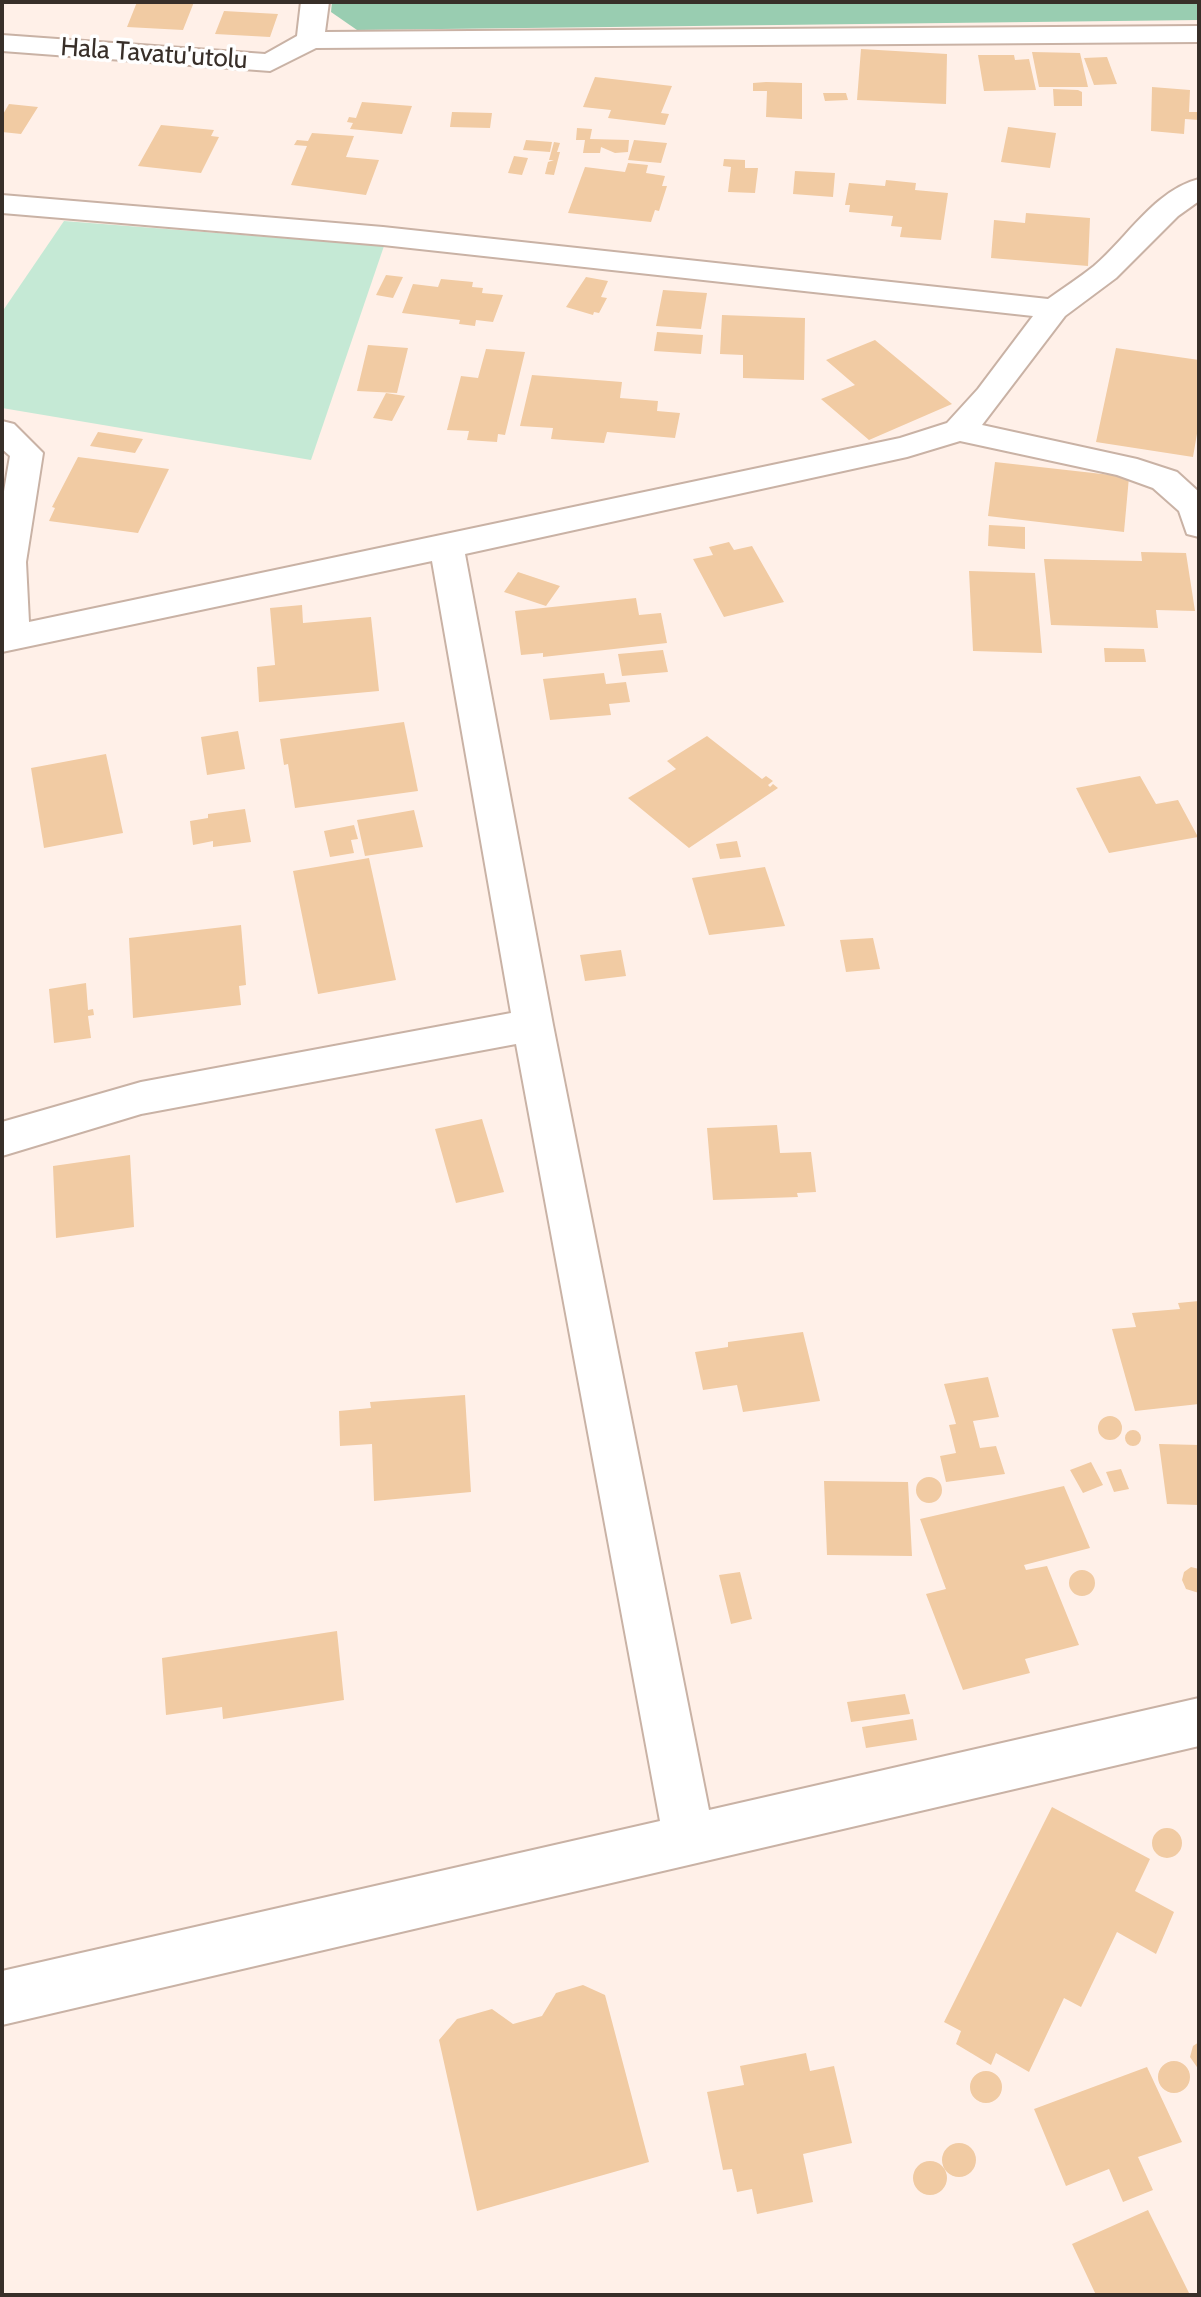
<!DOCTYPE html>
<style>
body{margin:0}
#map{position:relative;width:1201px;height:2297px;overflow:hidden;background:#fff0e8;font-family:Cabin,sans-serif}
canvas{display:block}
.frame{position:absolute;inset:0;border:4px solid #382f29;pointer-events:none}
</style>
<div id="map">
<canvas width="1201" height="2297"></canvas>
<div class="frame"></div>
</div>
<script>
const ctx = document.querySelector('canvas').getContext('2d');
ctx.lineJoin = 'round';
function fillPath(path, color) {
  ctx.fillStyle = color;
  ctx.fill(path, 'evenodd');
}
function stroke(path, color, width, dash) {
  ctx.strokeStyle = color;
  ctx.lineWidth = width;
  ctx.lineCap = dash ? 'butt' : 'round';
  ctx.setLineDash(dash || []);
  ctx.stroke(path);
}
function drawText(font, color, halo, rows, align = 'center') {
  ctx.font = font + ' Cabin,sans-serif';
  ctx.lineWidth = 7;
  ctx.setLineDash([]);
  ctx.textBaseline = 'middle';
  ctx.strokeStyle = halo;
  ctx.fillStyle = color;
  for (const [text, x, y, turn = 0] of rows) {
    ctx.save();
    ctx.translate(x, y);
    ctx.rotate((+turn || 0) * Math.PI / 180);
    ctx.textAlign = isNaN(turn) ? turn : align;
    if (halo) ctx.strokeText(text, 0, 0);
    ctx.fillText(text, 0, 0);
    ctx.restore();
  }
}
const green = new Path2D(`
 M64 221 384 246 311 460 2 408V312Z`);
const forest = new Path2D(`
 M332 2H1199V20L357 30 331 12Z`);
const building = new Path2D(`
 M137 2H194L183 30 127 27Z
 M224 11 278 14 270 37 215 34Z
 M861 49 947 54 946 104 857 100Z
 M1032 52 1080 53 1088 87H1039Z
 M978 55H1014L1015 60 1029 59 1036 90 984 91Z
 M1107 57 1117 84 1094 85 1084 58Z
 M595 77 672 86 661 113 669 114 665 125 608 118 611 110 583 107Z
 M766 82 802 83V119L766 117 767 91H753V83Z
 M1152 87 1190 90 1189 112H1199V120L1185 119 1184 134 1151 131Z
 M1053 89 1078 90 1082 92V106H1054Z
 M823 93H846L848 100 825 101Z
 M362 102 412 106 402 134 350 129 353 123 347 122 349 117 356 118Z
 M9 104 38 107 21 134 2 132V116Z
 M452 112 492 113 490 128 450 127Z
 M161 125 214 130 211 136 219 137 201 173 138 166Z
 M1008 127 1056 133 1050 168 1001 162Z
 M577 128 592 129 590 139 629 140 628 152 615 153 601 147 600 153H583L585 140H576Z
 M312 133 354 136 346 157 379 160 366 195 291 185 307 146 294 145 297 140 308 141Z
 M526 140 552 142 550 152 523 150Z
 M634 140 667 143 661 163 628 160Z
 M554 142 560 143 557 152H560L554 175 545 174 548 162 554 160H549Z
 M514 156 528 158 522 175 508 173Z
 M724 159 745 160V168H758L755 193 728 192 731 167 723 166Z
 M628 163 648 165 646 173 665 176 662 186H667L659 211 655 210 651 222 568 213 585 167 625 172Z
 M795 171 835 173 833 197 793 194Z
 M886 180 916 183 915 190 948 193 941 240 900 237 902 227 891 226 893 216 849 212 850 205H845L849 183 885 186Z
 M1026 213 1090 218 1088 266 991 258 994 220 1025 223Z
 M386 275 403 277 393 298 376 295Z
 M586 277 608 281 601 297 607 298 599 313 594 312 593 315 566 307Z
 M441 279 473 282 472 287 483 288 482 293 503 295 493 322 476 320 475 326 459 324 460 320 402 313 413 284 438 287Z
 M663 290 707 293 701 329 656 326Z
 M722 315 805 318 804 380 743 378V355L720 354Z
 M657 332 703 335 701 354 654 351Z
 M875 340 952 404 869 440 821 399 855 385 826 360Z
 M368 345 408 348 397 393 357 391Z
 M1116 348 1199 360V422L1193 457 1096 442Z
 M486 349 525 352 505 435 498 434 497 442 467 440 469 431 447 430 461 376 478 378Z
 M532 375 622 382 620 398 658 401 657 411 680 413 675 438 607 432 604 443 551 439 553 428 520 426Z
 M386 393 405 396 392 421 373 418Z
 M98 432 143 439 135 453 90 446Z
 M78 457 169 469 138 533 49 521 55 508 52 507Z
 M995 462 1129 477 1124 532 988 516Z
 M989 525 1025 527V549L988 546Z
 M729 542 734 550 752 546 784 602 724 617 693 559 713 555 709 547Z
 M1141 552 1186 553 1195 611 1156 610 1158 628 1051 625 1044 559 1142 561Z
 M969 571 1035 573 1042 653 973 651Z
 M518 572 560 586 546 606 504 592Z
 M636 598 639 615 661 613 667 643 543 657V653L521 655 515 611Z
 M302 605 303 623 371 617 379 691 259 702 257 667 275 665 270 608Z
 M1104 648 1144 649 1146 662H1105Z
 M663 650 668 672 622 676 618 654Z
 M604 673 606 684 626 682 630 702 609 704 611 715 550 720 543 679Z
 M404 722 418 791 295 808 288 764 284 765 280 739Z
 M238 731 245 769 207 775 201 737Z
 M707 736 762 779 766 776 773 781 768 785 770 787 773 784 778 788 689 848 628 798 676 769 667 761Z
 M106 754 123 833 44 848 31 768Z
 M1140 776 1156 804 1178 800 1198 837 1109 853 1076 788Z
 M245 809 251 842 213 847V841L193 845 190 821 208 818V814Z
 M414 810 423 847 365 856 357 820Z
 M354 825 358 839 351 840 354 853 330 857 324 831Z
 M737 841 741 857 720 859 716 844Z
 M369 858 396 980 318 994 293 871Z
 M765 867 785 926 709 935 692 878Z
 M241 925 246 985 239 986 241 1005 133 1018 129 938Z
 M873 938 880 969 846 972 840 940Z
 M621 950 626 976 585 981 580 955Z
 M86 983 88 1010 93 1009 94 1015 88 1016 91 1038 54 1043 49 989Z
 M482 1119 504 1192 456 1203 435 1129Z
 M777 1125 780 1153 811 1152 816 1192 797 1193 798 1197 713 1200 707 1128Z
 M130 1155 134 1227 56 1238 53 1166Z
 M1199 1301V1404L1135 1411 1112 1329 1136 1327 1132 1313 1180 1309 1178 1303Z
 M803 1332 820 1401 743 1412 737 1385 703 1390 695 1352 728 1347V1342Z
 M988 1377 999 1417 973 1421 980 1448 996 1446 1005 1474 946 1482 940 1456 956 1453 949 1425 956 1424 944 1384Z
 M465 1395 471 1492 374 1501 372 1444 340 1446 339 1411 371 1408 370 1402Z
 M1098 1428a12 12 0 1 1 24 0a12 12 0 1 1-24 0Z
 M1125 1438a8 8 0 1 1 16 0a8 8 0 1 1-16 0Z
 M1159 1444 1199 1445V1505L1167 1504Z
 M1091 1462 1103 1485 1083 1493 1070 1470Z
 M1121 1469 1129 1489 1114 1492 1106 1472Z
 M916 1490a13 13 0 1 1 26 0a13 13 0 1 1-26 0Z
 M824 1481 908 1482 912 1556 827 1555Z
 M1064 1486 1090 1548 1024 1565 1026 1570 1047 1566 1079 1645 1025 1659 1030 1673 963 1690 926 1594 946 1589 920 1519Z
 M1191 1567 1199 1569V1593L1186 1589 1182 1580 1184 1572Z
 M1069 1583a13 13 0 1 1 26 0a13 13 0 1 1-26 0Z
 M740 1572 752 1619 731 1624 719 1575Z
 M337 1631 344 1700 223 1719 222 1707 166 1715 162 1658Z
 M905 1694 910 1714 851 1722 847 1702Z
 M913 1719 917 1740 866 1748 862 1727Z
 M1052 1807 1150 1859 1135 1891 1174 1912 1156 1954 1117 1932 1081 2007 1064 1998 1029 2072 996 2053 991 2065 956 2044 961 2031 944 2022Z
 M1152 1843a15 15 0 1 1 30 0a15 15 0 1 1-30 0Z
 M583 1985 605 1995 649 2162 477 2211 439 2040 457 2019 492 2009 513 2024 542 2016 556 1993Z
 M1199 2042V2070L1190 2057 1193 2046Z
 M806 2053 810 2071 834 2066 852 2143 803 2154 813 2202 757 2214 752 2189 737 2192 732 2169 723 2170 707 2092 744 2085 740 2066Z
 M1158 2077a16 16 0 1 1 32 0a16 16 0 1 1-32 0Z
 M1147 2067 1182 2142 1138 2157 1153 2190 1123 2202 1109 2169 1066 2186 1034 2109Z
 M970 2087a16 16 0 1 1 32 0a16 16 0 1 1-32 0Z
 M942 2160a17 17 0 1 1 34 0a17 17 0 1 1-34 0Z
 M913 2178a17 17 0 1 1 34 0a17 17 0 1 1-34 0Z
 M1148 2210 1190 2295H1096L1072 2244Z`);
const minor = new Path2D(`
 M301 2H329L325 32 1199 26V42L316 48 270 71 2 51V35L265 54 297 36Z
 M1199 179V201L1178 216 1116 278 1065 316 982 425 1137 459 1177 472 1199 492V537L1187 534 1179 511 1153 488 1117 475 960 441 907 457 465 554 553 1025 709 1810 1199 1698V1746L2 2025V1971L660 1821 516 1044 141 1114 2 1156V1122L141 1082 511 1013 432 561 2 652V503L10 456 2 449V421L14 424 43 453 26 562 29 622 900 438 947 423 978 389 1033 316 383 245 2 213V195L383 227 1048 299C1063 288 1079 278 1094 266 1127 238 1155 190 1199 179Z`);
const farStreetnames = [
 ["Hala Tavatu'utolu",154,54,4]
];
fillPath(green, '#c5e9d5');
fillPath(forest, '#99cdb1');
fillPath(building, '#f1cba3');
stroke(minor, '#c9b2a5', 4);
fillPath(minor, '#fff');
drawText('26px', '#382f29', '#fff', farStreetnames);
</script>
